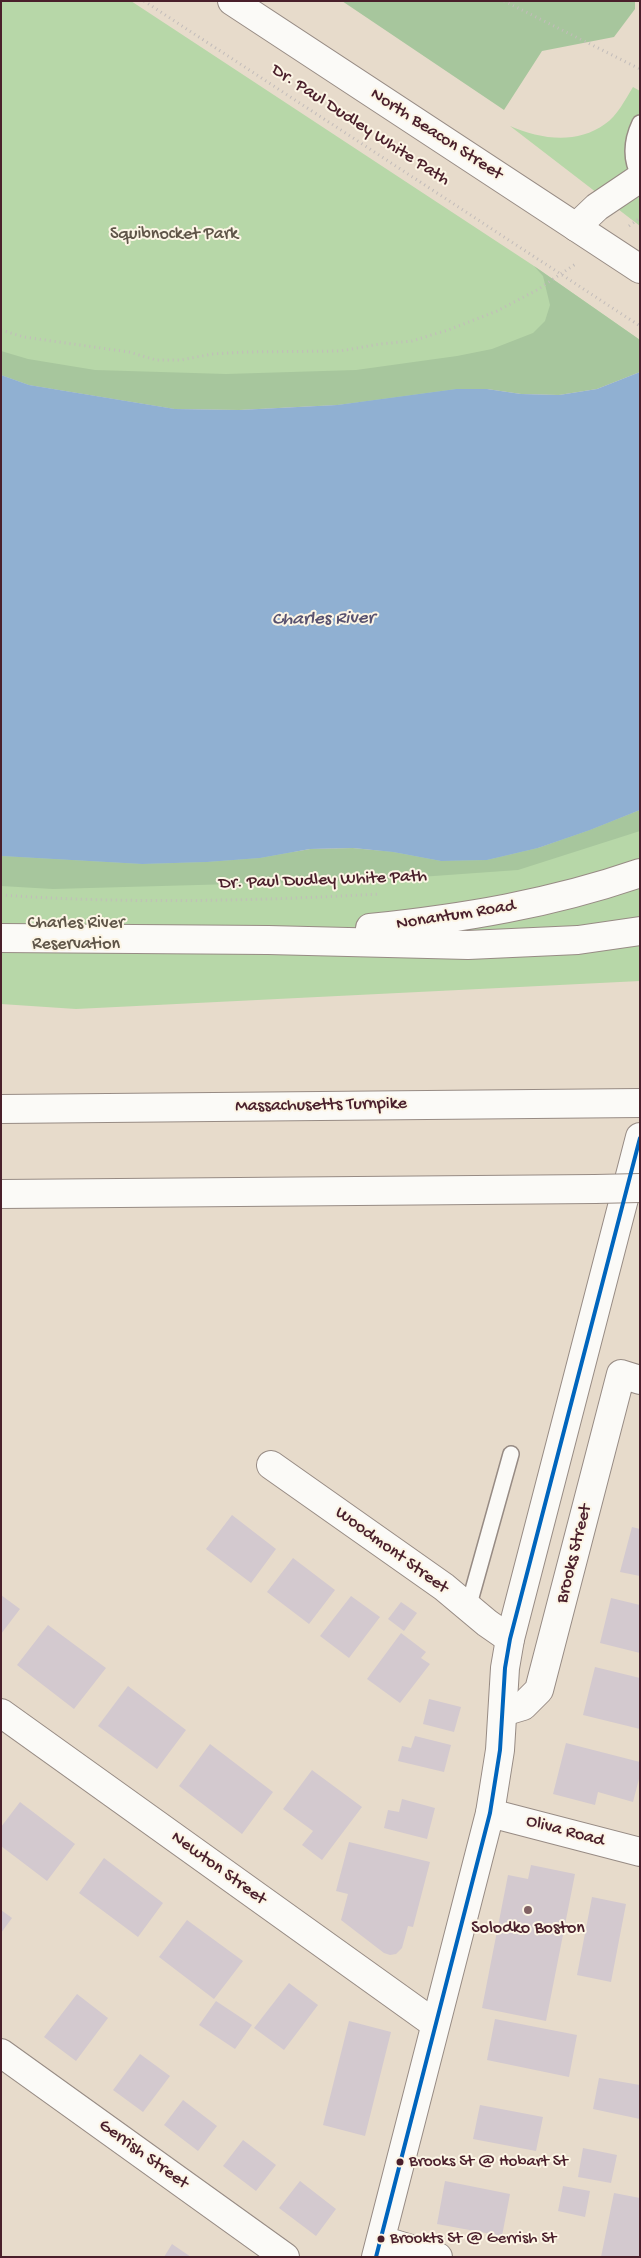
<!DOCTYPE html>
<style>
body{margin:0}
#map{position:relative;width:641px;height:2258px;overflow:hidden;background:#e7dbcb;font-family:"Gochi Hand",sans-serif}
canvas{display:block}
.frame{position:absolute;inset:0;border:2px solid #4a1f2b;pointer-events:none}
</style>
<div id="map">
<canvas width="641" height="2258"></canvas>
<div class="frame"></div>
</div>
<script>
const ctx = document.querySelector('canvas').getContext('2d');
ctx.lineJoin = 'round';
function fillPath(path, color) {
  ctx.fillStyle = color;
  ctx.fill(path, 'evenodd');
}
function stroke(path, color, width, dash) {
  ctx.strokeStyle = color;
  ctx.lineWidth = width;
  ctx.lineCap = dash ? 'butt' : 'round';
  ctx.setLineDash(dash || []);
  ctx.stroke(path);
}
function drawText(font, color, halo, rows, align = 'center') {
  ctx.font = font + ' "Gochi Hand",sans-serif';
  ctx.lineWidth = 4;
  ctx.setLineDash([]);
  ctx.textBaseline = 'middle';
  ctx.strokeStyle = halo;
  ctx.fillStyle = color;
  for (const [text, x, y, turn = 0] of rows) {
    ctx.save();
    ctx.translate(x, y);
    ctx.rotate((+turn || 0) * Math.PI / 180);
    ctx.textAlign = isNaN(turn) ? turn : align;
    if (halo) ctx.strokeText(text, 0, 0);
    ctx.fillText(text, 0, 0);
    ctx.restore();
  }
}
const green = new Path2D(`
 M1 1H131L534 266 640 340V372L337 405 175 409 29 385 1 375Z
 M633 87 640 91V226L510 126C540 139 576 145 605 124 617 116 625 100 633 87Z
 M640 810V981L76 1009 1 1004V856L538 848Z`);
const forest = new Path2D(`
 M342 1H635V9L614 37 542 51 504 110Z
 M534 266 640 340V372L597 389 559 395 521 394 487 389H456L337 405 239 410 175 409 29 385 1 375V351L28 359 95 370 226 374 356 370 457 356 492 349 533 333 545 321 550 305 543 276Z
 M640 810V831L518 870 378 880 53 889 1 886V856L142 864 207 862 260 858 310 849 353 848 393 852 441 861 487 860 538 848 590 830Z`);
const water = new Path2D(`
 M640 372V810L590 830 538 848 487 860 441 861 393 852 353 848 310 849 260 858 207 862 142 864 1 856V375L29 385 175 409 239 410 337 405 456 389H487L521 394 559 395 597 389Z`);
const building = new Path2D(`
 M232 1515 276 1549 251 1583 206 1549Z
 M632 1527 640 1529V1576L620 1572Z
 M293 1558 335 1590 309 1624 267 1592Z
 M1 1595 20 1609 1 1634Z
 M351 1596 380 1617 349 1658 320 1636Z
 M611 1598 640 1605V1653L600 1643Z
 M401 1602 417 1613 404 1631 388 1619Z
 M48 1625 106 1668 74 1709 17 1665Z
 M401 1633 426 1652 421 1658 430 1664 400 1703 367 1679Z
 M595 1667 640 1678V1729L583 1715Z
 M128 1686 186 1730 157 1769 98 1726Z
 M429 1699 461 1707 454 1732 423 1724Z
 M415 1736 451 1745 444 1772 398 1761 402 1746 411 1748Z
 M566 1743 640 1762V1775L633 1802 598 1792 595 1805 553 1794Z
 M210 1744 273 1792 242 1834 179 1786Z
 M312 1770 362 1807 322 1860 302 1845 313 1831 283 1809Z
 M402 1799 435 1808 427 1839 384 1828 388 1810 399 1812Z
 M20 1802 75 1844 47 1881 1 1846V1827Z
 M349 1842 430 1862 413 1927 408 1926 402 1948 396 1954 390 1955 384 1953 341 1920 348 1894 336 1891Z
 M104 1858 163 1903 138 1937 79 1893Z
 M531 1865 575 1874 546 2021 482 2008 508 1875 528 1879Z
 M592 1897 626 1904 611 1982 577 1975Z
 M1 1910 12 1918 1 1933Z
 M187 1920 243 1961 214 1999 159 1957Z
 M289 1983 318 2005 284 2050 254 2028Z
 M77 1994 108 2018 76 2061 44 2037Z
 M216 2001 252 2025 235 2049 199 2025Z
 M495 2019 577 2035 569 2077 487 2060Z
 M349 2021 391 2032 365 2136 323 2125Z
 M140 2054 170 2076 143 2112 113 2090Z
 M599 2078 640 2085V2119L593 2109Z
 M183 2100 217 2126 198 2151 164 2125Z
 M480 2105 543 2117 536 2151 473 2139Z
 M243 2140 276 2165 256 2191 223 2166Z
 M583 2148 617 2155 611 2183 578 2177Z
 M300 2181 336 2209 316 2236 279 2208Z
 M445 2181 510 2194 502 2236 437 2224Z
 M563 2186 590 2191 585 2217 558 2211Z
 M614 2193 640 2198V2257H601Z
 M172 2244 191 2257H164Z`);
const path = new Path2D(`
 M144 1 640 326
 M504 1 640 69
 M629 226 640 218
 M1 330 24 337 129 352 156 360H181L212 354 245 352 340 351 380 344 412 341 448 330 497 311 537 290 577 263
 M1 895C127 904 255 901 380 894`);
const lane = new Path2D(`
 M640 123C631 142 630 159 640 177
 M468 1608 511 1454`);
const street = new Path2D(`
 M271 1465 444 1587 487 1623 510 1639
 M503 1712 523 1706 539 1690 621 1374 640 1380
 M1 1713 435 2024
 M490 1813 640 1852
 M1 2053 285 2257
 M381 2240 438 2257`);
const secondary = new Path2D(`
 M576 227 597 207 640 178
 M370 928C464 918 550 904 640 873
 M1 938 268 940 468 945 578 940 640 931
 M376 2257 490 1813 500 1750 505 1668 510 1639 640 1137`);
const primary = new Path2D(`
 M232 1 640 269`);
const highway = new Path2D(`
 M1 1109 640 1103
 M1 1194 595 1189`);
const highwayBridge = new Path2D(`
 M595 1189 640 1188`);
const bus1 = new Path2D(`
 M376 2257 490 1813 500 1750 505 1668 510 1639 640 1138`);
const markers = [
 [528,1910,5,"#816163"],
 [400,2162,4.5,"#4a1f2b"],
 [381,2239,4.5,"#4a1f2b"]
];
const busNames = [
 ["Brooks St @ Hobart St",409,2162],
 ["Brookts St @ Gerrish St",390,2239]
];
const streetNames = [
 ["Dr. Paul Dudley White Path",360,126,33],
 ["North Beacon Street",436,135,33],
 ["Dr. Paul Dudley White Path",323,881,-2],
 ["Nonantum Road",456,916,-9],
 ["Massachusetts Turnpike",321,1106,-1],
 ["Woodmont Street",391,1551,36],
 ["Brooks Street",575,1554,-76],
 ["Oliva Road",565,1832,15],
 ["Newton Street",218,1869,36],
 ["Gerrish Street",143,2155,36]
];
const parkNames = [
 ["Squibnocket Park",174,235],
 ["Charles River",76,924],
 ["Reservation",76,945]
];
const poiNames = [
 ["Solodko Boston",528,1929]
];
const waterNames = [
 ["Charles River",323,620,-1]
];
fillPath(green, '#b7d7a8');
fillPath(forest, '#a7c69d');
fillPath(water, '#90b0d2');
fillPath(building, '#d3c9cf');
stroke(lane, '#978b84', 18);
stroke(street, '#978b84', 30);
stroke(secondary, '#978b84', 30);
stroke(primary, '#978b84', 30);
stroke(highway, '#978b84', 30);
stroke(path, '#c2bcba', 3, [1, 4]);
stroke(lane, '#fbfaf7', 15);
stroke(street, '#fbfaf7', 28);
stroke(secondary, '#fbfaf7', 28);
stroke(primary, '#fbfaf7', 28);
stroke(highway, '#fbfaf7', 28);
stroke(highwayBridge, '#978b84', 30, []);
stroke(highwayBridge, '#fbfaf7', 28);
stroke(bus1, '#0065bd', 4);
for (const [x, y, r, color] of markers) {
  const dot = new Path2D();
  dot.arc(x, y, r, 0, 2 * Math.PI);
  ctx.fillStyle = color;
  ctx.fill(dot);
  stroke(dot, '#fcf5e5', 2);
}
drawText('17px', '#4a1f2b', '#fcf5e5', busNames, 'left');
drawText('18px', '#4a1f2b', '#fcf5e5', streetNames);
drawText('18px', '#5f5548', '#fcf5e5', parkNames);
drawText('18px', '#4a1f2b', '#fcf5e5', poiNames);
drawText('italic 19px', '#57516f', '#fcf5e5', waterNames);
</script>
